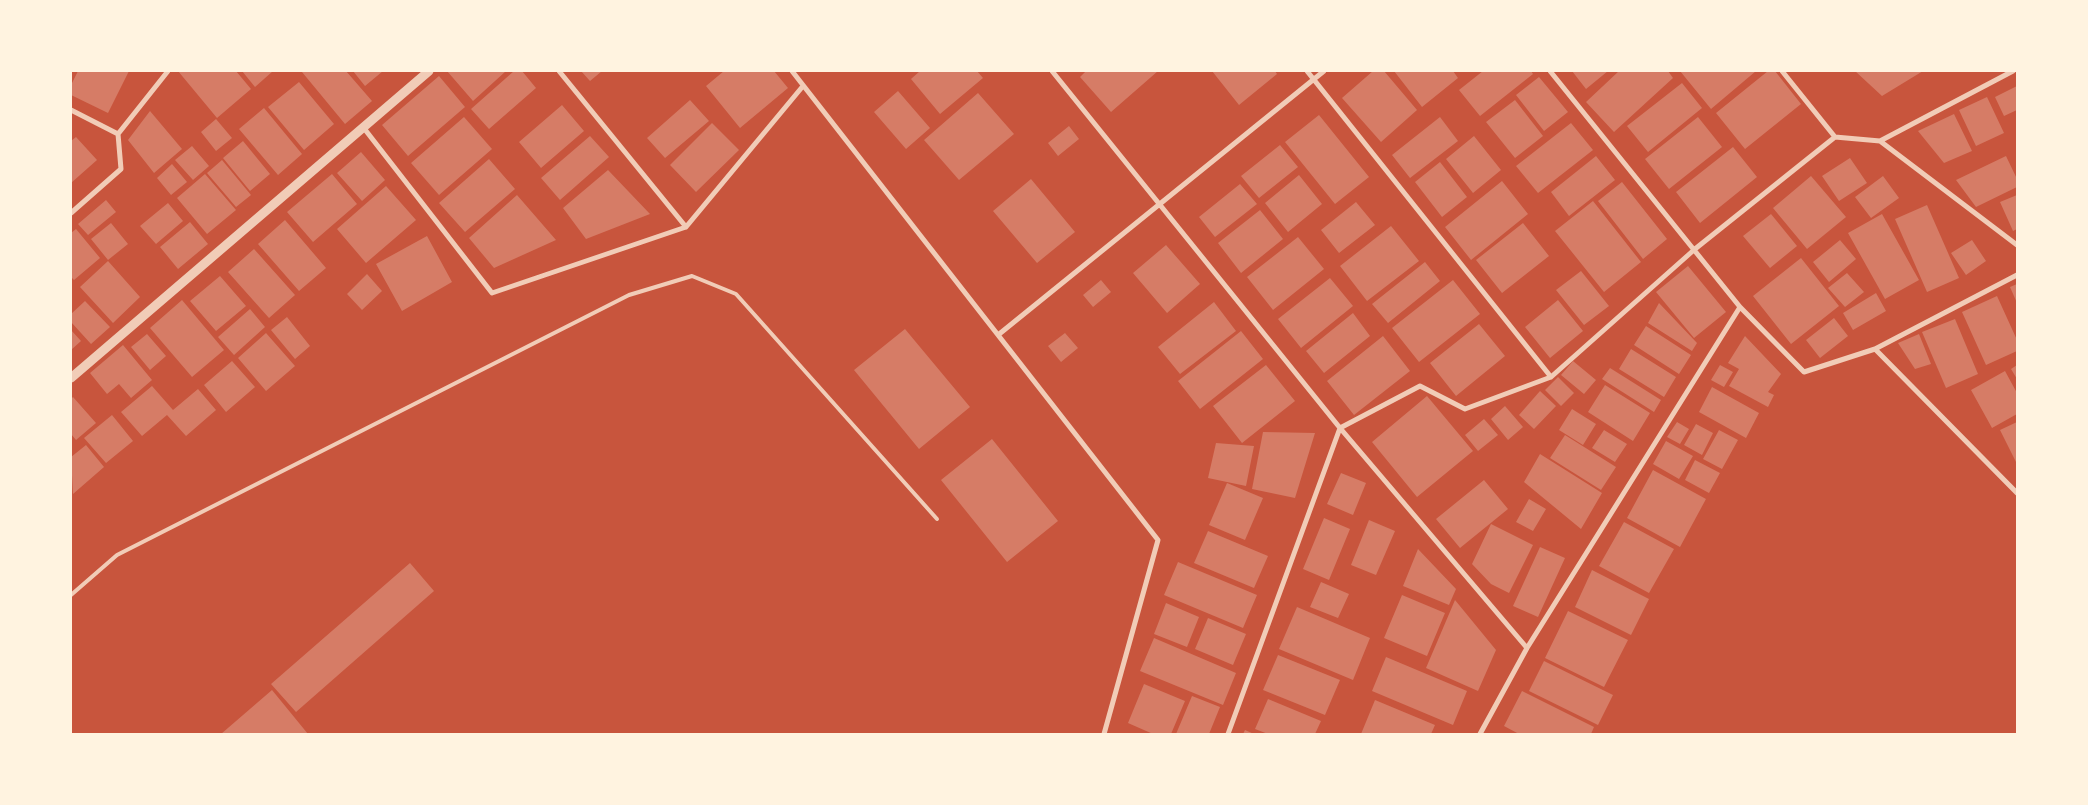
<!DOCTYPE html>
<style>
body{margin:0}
#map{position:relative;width:2088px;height:805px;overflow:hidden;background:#c8553d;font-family:"Fira Sans Condensed",sans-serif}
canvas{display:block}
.frame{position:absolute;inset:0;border:72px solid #fff3e0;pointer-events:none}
</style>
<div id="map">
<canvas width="2088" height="805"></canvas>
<div class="frame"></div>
</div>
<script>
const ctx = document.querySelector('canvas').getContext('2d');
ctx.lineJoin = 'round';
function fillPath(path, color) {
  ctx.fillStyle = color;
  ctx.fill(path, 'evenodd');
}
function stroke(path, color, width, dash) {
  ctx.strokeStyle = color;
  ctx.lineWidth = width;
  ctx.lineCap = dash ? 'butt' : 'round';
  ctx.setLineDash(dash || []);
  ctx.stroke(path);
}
const building = new Path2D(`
 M78 71H129L108 113 71 95V85Z
 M178 71H236L251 89 217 118Z
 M242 71H273L255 87Z
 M303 71H346L372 101 345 124 302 72Z
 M353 71H383L365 86Z
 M447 71H506L473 101Z
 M514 71H522L536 88 489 129 471 109Z
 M581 71H602L590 81Z
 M724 71H774L788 88 740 128 706 86Z
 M920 71H977L983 78 940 114 911 79Z
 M1086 71H1158L1111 112 1080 77Z
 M1212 71H1275L1277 74 1239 105Z
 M1373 71H1384L1417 110 1381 142 1342 98Z
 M1394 71H1453L1458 78 1422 107Z
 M1483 71H1531L1533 74 1480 116 1459 90Z
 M1572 71H1608L1586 89Z
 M1619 71H1668L1673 78 1614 132 1586 102Z
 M1680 71H1756L1711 109Z
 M1768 71H1775L1801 104 1745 149 1716 113Z
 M1855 71H1923L1882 96Z
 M439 76 465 107 408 156 382 125Z
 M1539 77 1568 112 1544 131 1516 95Z
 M299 82 334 124 304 150 268 107Z
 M1682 83 1702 108 1648 152 1627 126Z
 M2017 86V110L2004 116 1995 97Z
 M898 91 930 128 906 149 874 112Z
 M978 93 1014 134 959 180 924 140Z
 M1987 97 2004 133 1976 146 1959 110Z
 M690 100 709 121 665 158 647 138Z
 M1515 100 1543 136 1515 158 1486 122Z
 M562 105 584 131 541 168 519 142Z
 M264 108 302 154 278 175 239 129Z
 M150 111 182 149 154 173 128 140Z
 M1954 114 1972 151 1944 163 1918 131Z
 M1319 115 1369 177 1335 204 1285 142Z
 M464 117 492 149 439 195 411 163Z
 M1440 117 1458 141 1410 178 1392 155Z
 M1698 117 1722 147 1669 189 1645 159Z
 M216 119 232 138 216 151 201 132Z
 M712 123 739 150 696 192 670 165Z
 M1571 123 1593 150 1538 193 1516 166Z
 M1069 126 1079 139 1058 156 1048 143Z
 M590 136 609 157 560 200 541 178Z
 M1474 136 1501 170 1473 193 1446 159Z
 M76 137 97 160 71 183V141Z
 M243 141 270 174 250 191 223 158Z
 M1280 145 1298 167 1259 198 1241 176Z
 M192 146 209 166 193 180 175 160Z
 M1733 147 1757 177 1700 223 1676 192Z
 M361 152 385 180 362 201 337 173Z
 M1596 156 1615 180 1569 216 1551 192Z
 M2006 156 2017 179V187L1976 207 1956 180Z
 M1850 158 1867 183 1839 201 1822 176Z
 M489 159 515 189 465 232 439 203Z
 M222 160 251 195 236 207 207 173Z
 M1440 162 1467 197 1442 217 1415 182Z
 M172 164 187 182 171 195 157 178Z
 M608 170 650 214 586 239 563 208Z
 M205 174 236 210 207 234 177 198Z
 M332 174 357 204 313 242 287 212Z
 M1299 175 1322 204 1288 232 1265 203Z
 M1811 176 1846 217 1807 249 1773 208Z
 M1883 176 1899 198 1871 218 1855 197Z
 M1031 179 1075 232 1037 263 993 211Z
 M1502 181 1528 214 1471 260 1445 227Z
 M1622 182 1667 239 1643 259 1598 201Z
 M1240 184 1257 204 1215 237 1199 217Z
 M386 186 416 220 366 263 337 229Z
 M517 195 556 240 494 268 469 238Z
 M2017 195V229L2013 231 2000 202Z
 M106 200 116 212 88 235 78 224Z
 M1593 201 1641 262 1604 292 1555 231Z
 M1356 202 1375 225 1339 253 1321 230Z
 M168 203 183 221 156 244 140 226Z
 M1927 205 1959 278 1927 292 1895 219Z
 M1260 210 1283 239 1241 273 1218 243Z
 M1771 214 1797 246 1770 268 1743 236Z
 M1882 214 1919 280 1885 299 1848 233Z
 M285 220 326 268 299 291 258 244Z
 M190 222 208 244 178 269 160 247Z
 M111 223 128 244 108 260 91 239Z
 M1523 223 1549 256 1502 293 1476 260Z
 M1391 226 1419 261 1367 301 1340 266Z
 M76 229 100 258 74 280 71 277V233Z
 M427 236 452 282 402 311 376 264Z
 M1298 237 1324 269 1273 310 1247 277Z
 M1840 240 1856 259 1829 282 1813 262Z
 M1972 240 1986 261 1966 275 1951 253Z
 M1166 245 1200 284 1167 313 1133 273Z
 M254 249 295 295 269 318 228 272Z
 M1801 258 1839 306 1791 344 1753 296Z
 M108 261 140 297 113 323 80 287Z
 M1425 262 1440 281 1388 323 1372 304Z
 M1688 266 1726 312 1694 338 1656 292Z
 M1581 271 1609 306 1584 325 1556 290Z
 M1847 273 1864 292 1845 307 1828 288Z
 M367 274 382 291 362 310 347 294Z
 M220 276 246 306 216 331 190 301Z
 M1330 278 1353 306 1301 348 1278 319Z
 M1101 280 1111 292 1093 307 1083 295Z
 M1453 280 1480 314 1419 362 1392 328Z
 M2017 284V303L2010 287Z
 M1876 293 1886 311 1853 330 1843 313Z
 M1997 296 2017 340V351L1986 365 1962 312Z
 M182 300 224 350 192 377 150 328Z
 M1558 300 1583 331 1550 358 1525 327Z
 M85 301 110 327 91 344 71 322V314Z
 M1214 302 1236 331 1180 374 1158 347Z
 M1659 303 1697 343 1692 351 1648 323Z
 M250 309 265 327 234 355 218 337Z
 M1353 313 1370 336 1324 373 1306 351Z
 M287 317 310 346 295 359 271 330Z
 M1834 318 1848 336 1820 358 1806 340Z
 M1955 319 1978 374 1946 388 1922 332Z
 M1479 324 1505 356 1456 396 1430 363Z
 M1646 326 1691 355 1679 374 1634 345Z
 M905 329 970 407 919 449 854 370Z
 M71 330 81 341 71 350Z
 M1241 331 1263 359 1200 409 1178 381Z
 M266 333 295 366 266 391 238 358Z
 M1065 333 1078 348 1061 362 1048 346Z
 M147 334 166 356 150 370 131 347Z
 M1919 334 1931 364 1915 369 1898 343Z
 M1383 336 1410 371 1354 415 1327 381Z
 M1745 336 1781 374 1768 392 1774 395 1768 407 1729 386 1739 369 1728 363Z
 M123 345 152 380 131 398 119 384 107 394 90 373Z
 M1631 349 1676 377 1664 397 1619 369Z
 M232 361 255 387 226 412 204 385Z
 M1573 361 1596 380 1584 394 1561 375Z
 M1266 365 1295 401 1242 443 1213 406Z
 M1720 365 1733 372 1724 387 1711 380Z
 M2017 365V379L2011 369Z
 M1610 368 1661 400 1654 412 1602 379Z
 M2005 371 2017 393V414L1992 428 1971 390Z
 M1558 377 1574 393 1561 406 1545 390Z
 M1605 385 1650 413 1633 441 1588 412Z
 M152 386 173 410 198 389 216 410 186 436 167 415 142 436 121 412Z
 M1712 387 1759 413 1746 438 1699 412Z
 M1540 391 1556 406 1534 429 1519 415Z
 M1427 396 1473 451 1417 497 1372 442Z
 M73 397 96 423 76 440 71 434V399Z
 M1505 406 1523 427 1508 440 1491 419Z
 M1572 409 1596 424 1583 445 1559 430Z
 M112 415 133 441 106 463 84 438Z
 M1484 419 1498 435 1478 451 1465 435Z
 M1677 422 1689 429 1680 444 1667 437Z
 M2017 422V464L2000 430Z
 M1696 424 1713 433 1702 455 1684 445Z
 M1604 430 1627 444 1615 462 1592 448Z
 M1719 430 1738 440 1722 469 1703 459Z
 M1263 432 1315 433 1295 498 1252 489Z
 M1565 435 1616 467 1601 490 1550 458Z
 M992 439 1058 521 1007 562 941 480Z
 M1666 441 1693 456 1679 479 1653 464Z
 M1216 443 1254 446 1246 486 1208 478Z
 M86 445 104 467 73 494 71 457Z
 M1540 454 1602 493 1581 529 1524 482Z
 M1695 460 1720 473 1709 493 1685 480Z
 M1653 470 1706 499 1680 547 1627 518Z
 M1341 473 1366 483 1353 515 1327 504Z
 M1484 480 1508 509 1460 548 1436 519Z
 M1227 483 1263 498 1245 540 1209 525Z
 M1529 499 1546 509 1533 531 1516 522Z
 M1324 518 1350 529 1329 580 1303 569Z
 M1369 520 1395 531 1376 575 1351 565Z
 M1624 522 1674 549 1649 593 1599 566Z
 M1491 524 1533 545 1509 593 1491 584 1472 564Z
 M1208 531 1268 556 1254 588 1194 563Z
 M1540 547 1565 558 1538 617 1513 606Z
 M1418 549 1456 589 1449 605 1403 586Z
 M1178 562 1257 595 1243 628 1164 595Z
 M410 563 434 591 296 712 271 684Z
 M1592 570 1649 599 1631 635 1575 607Z
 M1321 582 1349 594 1338 618 1310 607Z
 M1402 595 1445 613 1427 656 1384 638Z
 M1455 600 1496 650 1478 691 1426 668Z
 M1166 603 1199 617 1187 647 1154 634Z
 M1297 607 1370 638 1353 680 1279 649Z
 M1568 611 1628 640 1604 687 1545 658Z
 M1208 618 1246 634 1233 665 1195 649Z
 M1154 638 1236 673 1223 705 1140 671Z
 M1278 655 1340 680 1325 715 1263 690Z
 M1386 657 1467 691 1453 725 1372 691Z
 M1544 661 1613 695 1598 725 1529 691Z
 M1144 684 1185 701 1171 734H1153L1128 723Z
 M272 690 308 734H221Z
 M1522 691 1594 727 1591 734H1519L1504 726Z
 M1192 696 1220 707 1209 734H1176Z
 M1268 699 1321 721 1315 734H1268L1255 729Z
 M1375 700 1435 725 1431 734H1361Z
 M1245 730 1254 734H1243Z`);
const service = new Path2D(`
 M71 595 117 555 629 295 692 276 736 294 937 519`);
const minor = new Path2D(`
 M559 71 686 227
 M792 71 1158 540 1104 734
 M1052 71 1340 428 1527 648
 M1307 71 1551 377
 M1782 71 1835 137
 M71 110 118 134
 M363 127 492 293 686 227 803 86
 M1880 141 2017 245
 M71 213 121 169 118 134 168 71
 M1740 307 1804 372 1875 349 2017 493
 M998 335 1324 71
 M1875 349 2017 275
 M1228 734 1340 428 1420 386 1465 409 1551 377 1695 249 1835 137 1880 141 2013 71
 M1480 734 1527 648 1740 307 1550 71`);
const tertiary = new Path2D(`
 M71 378 429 71`);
fillPath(building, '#d67c66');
stroke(service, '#f1ccb7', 4);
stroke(minor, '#f1ccb7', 5);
stroke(tertiary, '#f1ccb7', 9);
</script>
